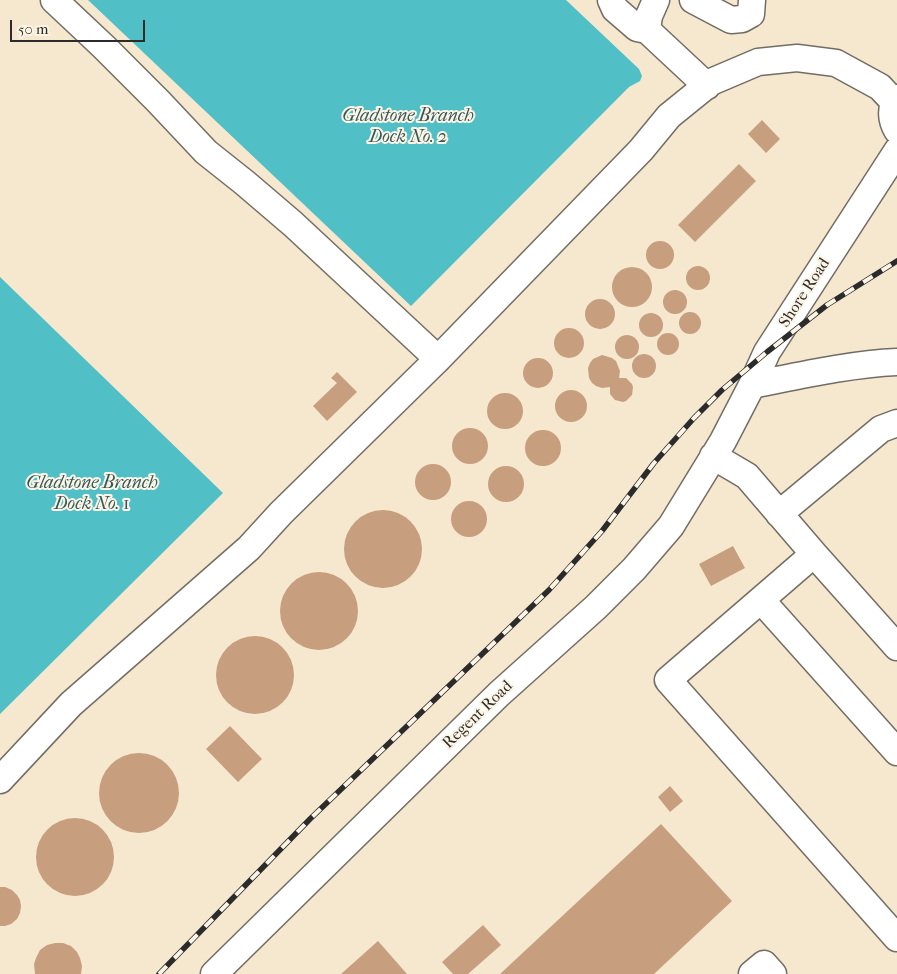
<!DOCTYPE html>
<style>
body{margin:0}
#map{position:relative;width:897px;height:974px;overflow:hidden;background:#f5e8cf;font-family:"IM FELL French Canon",serif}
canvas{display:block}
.scale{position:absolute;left:10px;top:20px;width:135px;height:22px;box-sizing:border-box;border:2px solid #2b2b2b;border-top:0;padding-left:6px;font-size:15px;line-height:18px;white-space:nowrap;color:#2b2b2b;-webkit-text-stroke:4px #fcf5e5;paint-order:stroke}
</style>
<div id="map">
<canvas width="897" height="974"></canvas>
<div class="scale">50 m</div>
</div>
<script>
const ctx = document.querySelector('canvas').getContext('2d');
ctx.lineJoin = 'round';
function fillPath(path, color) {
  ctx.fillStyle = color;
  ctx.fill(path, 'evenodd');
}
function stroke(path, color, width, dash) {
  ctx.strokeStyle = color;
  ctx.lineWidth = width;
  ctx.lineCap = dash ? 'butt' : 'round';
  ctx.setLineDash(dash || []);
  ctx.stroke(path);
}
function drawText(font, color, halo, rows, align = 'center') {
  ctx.font = font + ' "IM FELL French Canon",serif';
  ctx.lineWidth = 4;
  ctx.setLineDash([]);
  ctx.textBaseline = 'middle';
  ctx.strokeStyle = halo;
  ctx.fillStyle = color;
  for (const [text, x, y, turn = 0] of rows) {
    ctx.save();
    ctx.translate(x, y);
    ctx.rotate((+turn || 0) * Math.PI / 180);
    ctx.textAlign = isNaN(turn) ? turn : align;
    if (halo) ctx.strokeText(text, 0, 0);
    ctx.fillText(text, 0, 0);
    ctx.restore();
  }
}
const water = new Path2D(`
 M88 0H566L639 69 642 76 640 81 629 87 411 306Z
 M0 277 223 493 0 714Z`);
const building = new Path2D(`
 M762 120 780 139 766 153 748 134Z
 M739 164 756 181 695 242 678 225Z
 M646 255a14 14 0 1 1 28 0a14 14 0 1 1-28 0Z
 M686 278a12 12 0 1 1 24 0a12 12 0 1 1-24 0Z
 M612 287a20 20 0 1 1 40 0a20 20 0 1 1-40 0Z
 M663 302a12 12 0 1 1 24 0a12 12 0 1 1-24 0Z
 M585 314a15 15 0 1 1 30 0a15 15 0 1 1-30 0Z
 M679 323a11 11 0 1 1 22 0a11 11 0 1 1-22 0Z
 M639 325a12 12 0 1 1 24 0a12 12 0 1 1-24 0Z
 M554 343a15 15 0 1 1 30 0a15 15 0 1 1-30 0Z
 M657 344a11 11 0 1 1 22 0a11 11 0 1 1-22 0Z
 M615 347a12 12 0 1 1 24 0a12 12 0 1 1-24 0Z
 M632 366a12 12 0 1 1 24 0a12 12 0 1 1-24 0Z
 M602 355 612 358 616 361 620 371 619 378H626L632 384 633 387 632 395 626 401 623 402 615 400 610 394V387L602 388 596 386 592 383 589 378 588 368 590 363 593 359Z
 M523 373a15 15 0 1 1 30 0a15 15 0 1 1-30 0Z
 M337 372 357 392 327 421 313 406 337 383 331 378Z
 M555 406a16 16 0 1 1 32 0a16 16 0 1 1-32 0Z
 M487 411a18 18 0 1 1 36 0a18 18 0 1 1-36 0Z
 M452 446a18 18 0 1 1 36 0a18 18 0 1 1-36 0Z
 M525 448a18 18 0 1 1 36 0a18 18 0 1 1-36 0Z
 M415 482a18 18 0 1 1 36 0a18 18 0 1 1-36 0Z
 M488 484a18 18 0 1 1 36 0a18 18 0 1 1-36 0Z
 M451 519a18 18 0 1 1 36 0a18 18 0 1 1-36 0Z
 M344 549a39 39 0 1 1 78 0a39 39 0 1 1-78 0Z
 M733 546 745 568 711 586 699 564Z
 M280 611a39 39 0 1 1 78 0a39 39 0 1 1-78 0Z
 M216 675a39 39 0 1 1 78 0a39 39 0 1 1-78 0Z
 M230 726 262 759 238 782 206 749Z
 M99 793a40 40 0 1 1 80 0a40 40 0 1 1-80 0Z
 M670 786 683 801 670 812 658 797Z
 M36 857a39 39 0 1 1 78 0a39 39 0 1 1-78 0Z
 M661 824 732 901 654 974H500Z
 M0 887H5L12 890 17 895 20 900 21 906 20 913 17 919 11 924 5 926H0Z
 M483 925 501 945 468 974H453L442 962Z
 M378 941 407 974H341Z
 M55 943H63L71 946 77 952 80 958 82 966 81 974H35L34 964 36 958 40 950 47 945Z`);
const minor = new Path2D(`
 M54 0 104 47 158 101 206 152 245 183 293 224 438 359
 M611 0 615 9 637 28 647 30 707 86
 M693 0 731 20 742 19 751 14 752 0
 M647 30 649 16 656 0
 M897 98C890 108 891 120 897 130
 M752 385C798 376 850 364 897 362
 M713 456 747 476 814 554 897 647
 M779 514 881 429 897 423
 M814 554 668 680 897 938
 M761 600 897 752
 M0 780 71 704 249 548 281 513 438 359 641 150 669 116 711 82 758 62 797 58 836 63 880 87 894 102
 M214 974 499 694 596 607 634 569 671 526 723 441 752 385 767 352 897 151
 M752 974 764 964 773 974`);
const rail = new Path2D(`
 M159 974 310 819 549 590 602 531 654 463 694 418 722 390 767 352 827 305 897 261`);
const streetNames = [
 ["Shore Road",805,293,-57],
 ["Regent Road",478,715,-44]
];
const waterNames = [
 ["Gladstone Branch",408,117],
 ["Dock No. 2",408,138],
 ["Gladstone Branch",92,484],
 ["Dock No. 1",92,505]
];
fillPath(water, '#51bfc6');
fillPath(building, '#c79f7e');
stroke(minor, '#726d64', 29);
stroke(minor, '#fff', 26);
stroke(rail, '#2b2b2b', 5.5);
stroke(rail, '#fcf5e5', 4, [11]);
drawText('16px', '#2b2b2b', '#fcf5e5', streetNames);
drawText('italic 18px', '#36575a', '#fcf5e5', waterNames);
</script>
